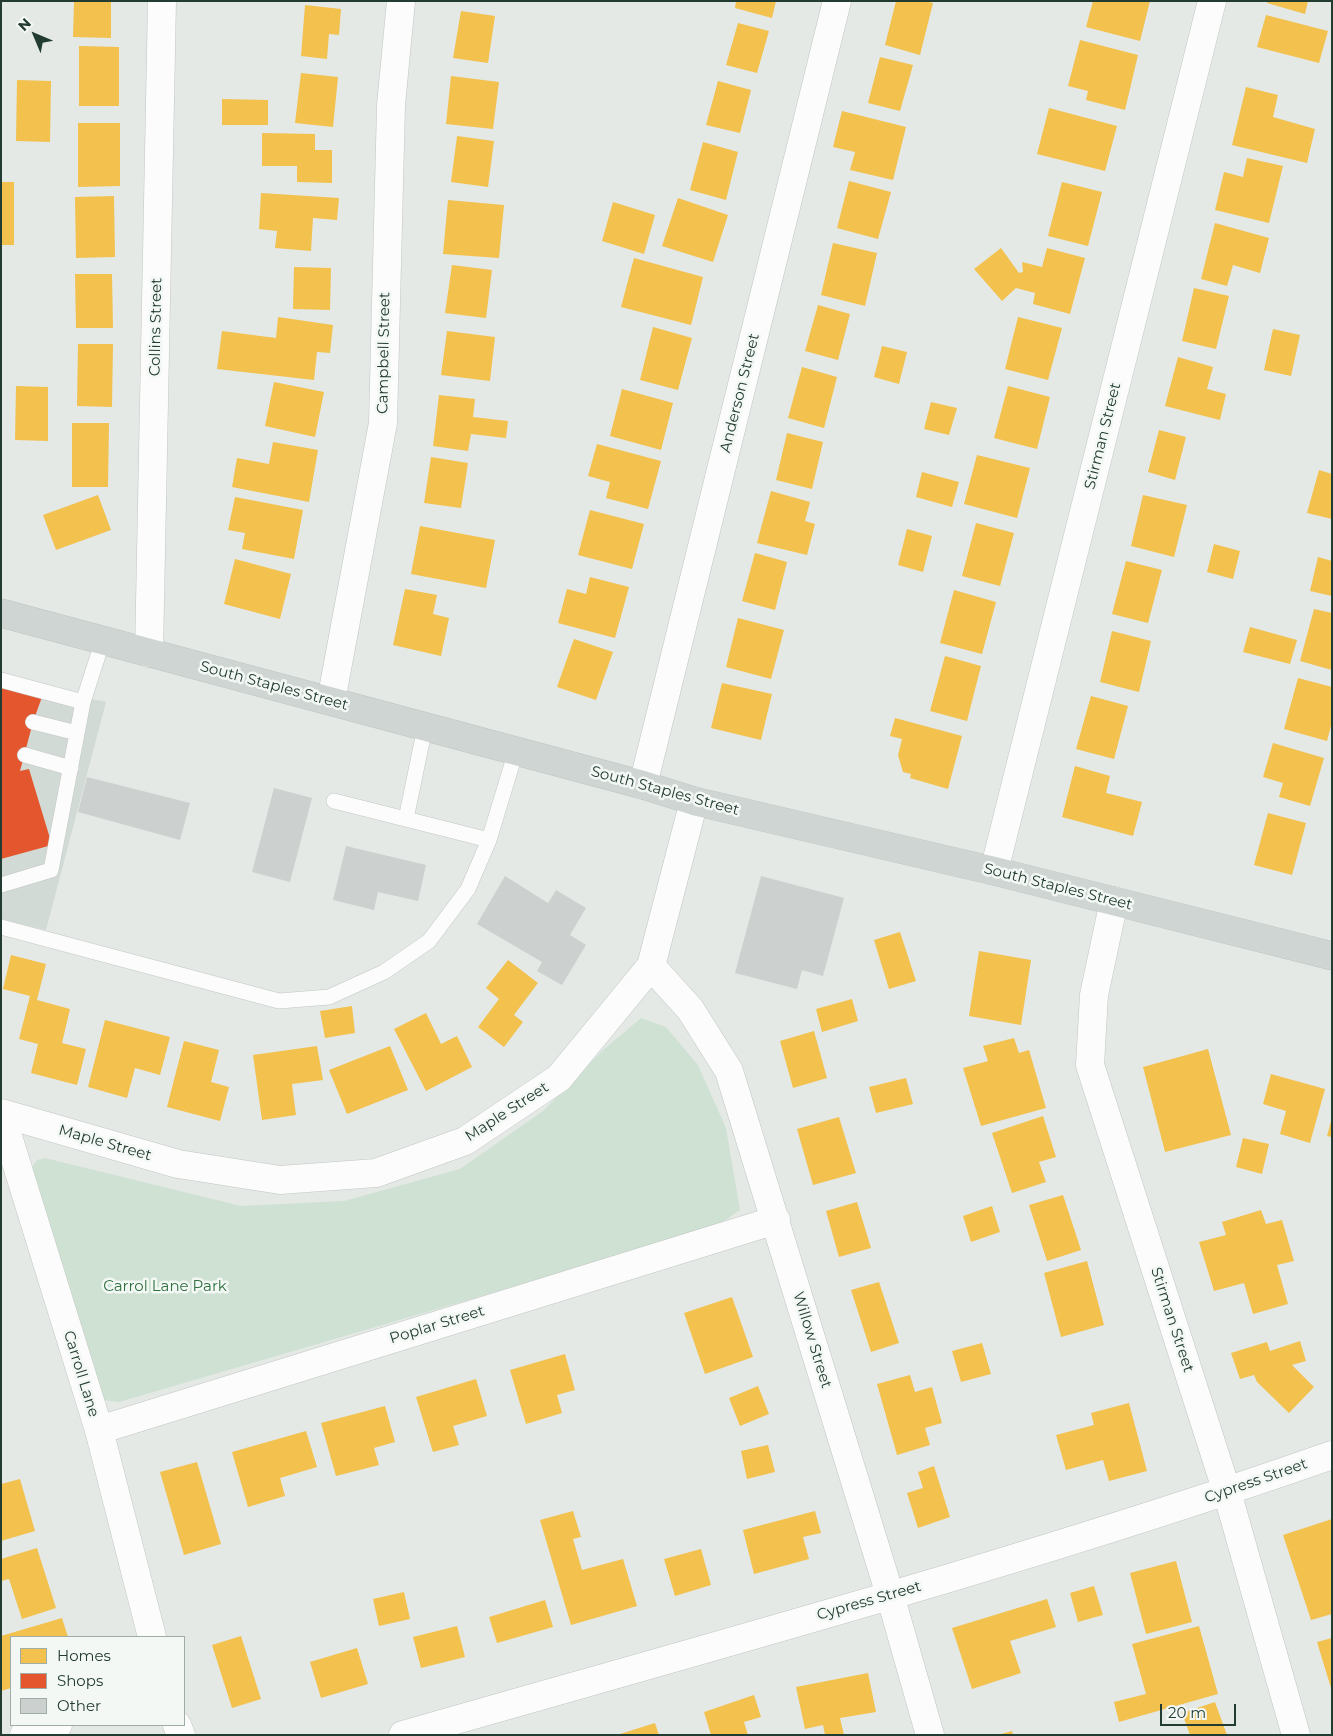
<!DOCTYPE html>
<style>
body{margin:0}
#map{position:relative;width:1333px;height:1736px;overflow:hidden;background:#e4e9e6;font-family:Montserrat,sans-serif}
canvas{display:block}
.frame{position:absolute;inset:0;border:2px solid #233c32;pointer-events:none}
.legend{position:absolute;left:10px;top:1636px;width:175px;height:90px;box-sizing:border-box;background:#f3f8f5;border:1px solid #a0ada7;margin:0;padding:6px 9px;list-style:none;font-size:15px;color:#233c32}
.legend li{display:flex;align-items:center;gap:10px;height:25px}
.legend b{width:25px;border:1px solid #a0ada7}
.north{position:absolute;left:10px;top:10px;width:50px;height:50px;-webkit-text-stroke:4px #f3f8f5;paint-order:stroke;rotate:315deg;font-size:14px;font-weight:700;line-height:20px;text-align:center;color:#233c32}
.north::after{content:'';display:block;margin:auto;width:18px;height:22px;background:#233c32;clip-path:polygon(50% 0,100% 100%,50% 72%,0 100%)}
.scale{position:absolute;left:1160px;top:1704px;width:76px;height:22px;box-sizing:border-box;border:2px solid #233c32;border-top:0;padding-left:6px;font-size:15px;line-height:18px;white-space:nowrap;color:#233c32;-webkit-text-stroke:4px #f3f8f5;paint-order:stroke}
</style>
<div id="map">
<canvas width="1333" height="1736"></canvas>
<div class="frame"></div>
<ul class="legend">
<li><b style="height:14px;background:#f2c14e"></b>Homes</li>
<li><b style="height:14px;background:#e4572e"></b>Shops</li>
<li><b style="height:14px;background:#ccd0ce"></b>Other</li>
</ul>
<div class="north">N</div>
<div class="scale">20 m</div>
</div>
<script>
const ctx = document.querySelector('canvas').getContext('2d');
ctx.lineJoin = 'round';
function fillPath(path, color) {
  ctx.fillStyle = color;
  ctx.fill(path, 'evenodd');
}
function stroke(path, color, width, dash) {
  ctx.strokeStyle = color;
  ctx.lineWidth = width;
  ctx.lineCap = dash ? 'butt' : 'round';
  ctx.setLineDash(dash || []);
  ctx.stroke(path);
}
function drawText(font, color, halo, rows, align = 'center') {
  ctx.font = font + ' Montserrat,sans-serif';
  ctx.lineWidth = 5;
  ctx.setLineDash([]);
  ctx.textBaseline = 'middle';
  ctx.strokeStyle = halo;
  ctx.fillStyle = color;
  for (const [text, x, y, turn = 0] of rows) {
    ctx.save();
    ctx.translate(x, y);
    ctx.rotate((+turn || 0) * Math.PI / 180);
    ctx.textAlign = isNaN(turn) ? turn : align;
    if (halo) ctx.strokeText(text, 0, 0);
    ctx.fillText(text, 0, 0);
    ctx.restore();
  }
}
const built = new Path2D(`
 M1 680 106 702 46 930 1 919Z`);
const green = new Path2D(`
 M641 1018 666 1027 698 1065 726 1128 740 1210 714 1228 119 1402 103 1400 30 1170 37 1160 45 1158 241 1206 344 1201 460 1169 543 1111 602 1051Z`);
const homes = new Path2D(`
 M74 1H111V38L73 37Z
 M736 1H776L772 18 735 8Z
 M896 1H925L933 3 920 55 885 45Z
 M1093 1H1150L1140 41 1086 27Z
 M1268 1H1308L1305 14 1267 3Z
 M305 5 341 9 339 35 329 34 327 59 301 56Z
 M461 11 495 16 488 63 453 58Z
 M1266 15 1328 31 1319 63 1257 47Z
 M738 23 769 31 757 73 726 65Z
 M1080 40 1138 55 1125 110 1086 100 1088 91 1068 86Z
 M79 46 119 47V106H79Z
 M880 57 913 65 900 111 868 103Z
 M301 73 338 77 333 127 295 123Z
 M451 76 499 82 493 129 446 124Z
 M17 80 51 81 50 142 16 141Z
 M718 81 751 90 740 133 706 125Z
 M1246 87 1278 95 1273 117 1315 129 1307 163 1232 145Z
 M222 99 268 100V125H222Z
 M1049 108 1117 126 1105 171 1037 154Z
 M842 111 906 127 893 180 850 170 855 152 833 147Z
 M78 123H120V186L78 187Z
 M262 133 315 134V150H332V183L297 182V166H262Z
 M457 136 494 141 488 187 451 182Z
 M703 142 738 152 726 200 690 190Z
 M1247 158 1283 166 1269 223 1215 210 1224 172 1243 177Z
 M849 181 891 192 878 239 837 228Z
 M1 182H14V245H1Z
 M1062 182 1102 192 1088 246 1048 236Z
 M261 193 339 198 337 220 313 218 311 251 275 248 277 231 259 229Z
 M114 196 115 257 76 258 75 197Z
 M678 198 728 215 713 262 662 246Z
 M448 200 504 205 499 258 443 254Z
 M613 202 655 215 644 254 602 241Z
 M1215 223 1269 238 1260 273 1233 265 1227 286 1201 279Z
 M833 243 877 253 865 306 821 295Z
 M1001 248 1019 273 1023 272 1022 262 1042 267 1047 248 1085 258 1070 314 1033 304 1035 293 1016 288 1002 301 974 269Z
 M634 258 703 277 691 325 621 307Z
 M452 265 492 270 486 318 445 313Z
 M294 267 331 268 330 310 293 309Z
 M75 274H112L113 328H76Z
 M1194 288 1229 296 1216 349 1182 341Z
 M818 305 850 314 838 360 805 351Z
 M278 317 333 325 330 353 317 352 314 380 217 369 222 331 276 338Z
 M1018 317 1062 328 1048 380 1005 369Z
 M653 327 692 338 678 390 640 380Z
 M1273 329 1300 335 1291 376 1264 370Z
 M447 331 495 337 490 381 441 375Z
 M78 344H113L112 407 77 406Z
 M882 346 907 352 899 384 874 377Z
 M1178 357 1213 367 1207 389 1226 394 1220 420 1165 406Z
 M802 367 837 377 824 428 788 418Z
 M274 382 324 392 315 437 265 426Z
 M16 386 48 387V441L15 440Z
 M1008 386 1050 397 1037 449 994 438Z
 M622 389 673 403 661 450 610 436Z
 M439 395 475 399 473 417 508 421 506 438 471 434 468 451 433 446Z
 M931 402 957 408 949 435 924 429Z
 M72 423H109L108 487H72Z
 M1159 430 1186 437 1175 480 1148 472Z
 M787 433 823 442 812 489 776 480Z
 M273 442 318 450 309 502 232 487 237 458 269 464Z
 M597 444 661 461 648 509 606 498 610 482 588 476Z
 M977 455 1030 468 1017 518 964 504Z
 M431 457 468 463 461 508 424 503Z
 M1319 470 1332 474V519L1307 513Z
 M922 472 959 482 952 507 916 497Z
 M771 491 810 502 805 521 815 524 807 555 757 543Z
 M98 495 111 530 56 550 43 515Z
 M1143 495 1187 505 1174 557 1131 546Z
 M235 497 303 510 294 559 242 549 245 533 228 530Z
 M590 510 644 524 632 569 578 555Z
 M976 523 1014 533 1000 586 962 576Z
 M420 526 495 540 486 588 411 574Z
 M907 529 932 536 923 572 898 565Z
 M1214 544 1240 551 1233 579 1207 572Z
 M755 553 787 562 775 610 742 601Z
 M1318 557 1332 561V596L1310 591Z
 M235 559 291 574 280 619 224 604Z
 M1126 561 1162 570 1148 623 1112 614Z
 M590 577 629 587 615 638 558 623 567 589 586 594Z
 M405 589 437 595 433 614 449 618 441 656 393 645Z
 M954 590 996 602 982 654 940 643Z
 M1314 609 1332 613V670L1300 661Z
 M738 618 784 630 771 679 726 667Z
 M1250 627 1297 640 1290 664 1243 652Z
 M1112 631 1151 641 1139 692 1100 682Z
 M574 639 613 652 596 700 557 687Z
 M945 656 981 666 967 721 930 711Z
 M1298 678 1332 687V722L1327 741 1284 729Z
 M722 683 772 694 761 740 711 728Z
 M1091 696 1128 706 1114 759 1076 749Z
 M895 718 962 736 948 789 910 778 911 774 903 772 898 755 902 739 890 736Z
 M1273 743 1324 758 1310 806 1279 797 1283 783 1263 777Z
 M1075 766 1110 776 1106 793 1142 802 1133 836 1062 817Z
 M1268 813 1306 823 1292 875 1254 865Z
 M900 932 916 981 889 989 874 940Z
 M979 951 1031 960 1021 1025 969 1016Z
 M11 955 46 964 37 1000 70 1009 62 1043 86 1049 77 1085 31 1073 38 1044 19 1039 30 996 3 989Z
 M508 960 538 983 514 1015 523 1022 504 1047 478 1027 499 999 486 988Z
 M852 999 858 1021 822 1032 816 1009Z
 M352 1006 355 1033 325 1038 320 1011Z
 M426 1013 441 1044 457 1036 472 1067 426 1091 394 1029Z
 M105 1020 170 1037 160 1075 135 1068 127 1098 88 1087Z
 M814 1031 827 1078 793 1088 780 1041Z
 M1014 1038 1019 1053 1029 1050 1046 1108 981 1126 963 1068 988 1061 983 1046Z
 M184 1041 219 1050 211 1082 229 1087 220 1121 167 1107Z
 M317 1046 323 1080 292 1084 296 1115 262 1120 253 1055Z
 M390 1046 408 1090 347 1114 329 1070Z
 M1208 1049 1231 1135 1165 1152 1143 1067Z
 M1271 1074 1325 1089 1310 1143 1280 1134 1286 1111 1263 1104Z
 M906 1078 913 1104 876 1113 869 1087Z
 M1043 1116 1056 1157 1039 1162 1046 1182 1012 1193 992 1133Z
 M839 1117 856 1173 813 1185 797 1129Z
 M1331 1121H1332V1137L1327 1136Z
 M1243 1138 1269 1144 1262 1174 1236 1167Z
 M1063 1195 1081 1250 1047 1261 1029 1205Z
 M857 1202 871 1248 839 1257 826 1211Z
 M992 1206 1000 1232 971 1242 963 1216Z
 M1261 1210 1266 1224 1282 1220 1294 1261 1277 1265 1288 1304 1253 1314 1244 1283 1214 1291 1199 1242 1226 1235 1222 1222Z
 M1087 1261 1104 1325 1061 1337 1044 1273Z
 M879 1282 899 1343 871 1352 851 1290Z
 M732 1297 753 1357 705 1374 684 1313Z
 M1300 1341 1306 1361 1292 1365 1314 1387 1289 1413 1257 1382 1254 1375 1240 1379 1231 1353 1267 1342 1270 1351Z
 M982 1343 991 1374 961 1382 952 1351Z
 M565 1354 575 1390 557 1395 562 1413 526 1424 510 1370Z
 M910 1375 915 1392 932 1387 942 1423 925 1428 930 1445 897 1455 877 1384Z
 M476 1379 487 1416 453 1426 459 1445 433 1452 416 1397Z
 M758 1386 769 1414 740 1426 729 1398Z
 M1129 1403 1147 1471 1109 1481 1103 1460 1066 1470 1056 1435 1094 1425 1091 1413Z
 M385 1406 395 1442 374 1448 379 1465 336 1476 321 1423Z
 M306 1431 317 1467 280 1478 285 1496 248 1507 232 1452Z
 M768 1445 775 1472 747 1479 741 1451Z
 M197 1462 221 1544 184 1555 160 1472Z
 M934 1466 950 1517 918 1528 907 1493 923 1488 918 1472Z
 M20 1479 35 1531 1 1541V1484Z
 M573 1511 581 1537 573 1539 582 1570 623 1559 637 1606 571 1625 540 1520Z
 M815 1511 821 1533 803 1537 809 1559 754 1574 743 1530Z
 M1332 1519V1614L1311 1620 1283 1535Z
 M37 1548 56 1608 22 1619 9 1579 1 1581V1559Z
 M701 1549 711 1585 675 1596 664 1559Z
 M1176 1561 1192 1622 1146 1634 1130 1573Z
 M1094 1586 1103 1615 1078 1622 1070 1593Z
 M404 1592 410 1619 379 1626 373 1599Z
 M1047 1599 1056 1627 1010 1641 1021 1673 972 1689 952 1628Z
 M545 1600 553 1627 497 1643 489 1617Z
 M62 1618 68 1637H11V1688L1 1691V1636Z
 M457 1626 465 1657 421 1668 413 1637Z
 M1199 1626 1218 1694 1119 1722 1114 1702 1146 1694 1132 1644Z
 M241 1636 261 1699 232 1708 212 1645Z
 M1332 1638V1688H1331L1317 1642Z
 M357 1648 368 1684 321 1698 310 1662Z
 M868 1673 876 1712 840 1718 844 1735H825L823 1725 805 1729 796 1687Z
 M754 1695 761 1717 744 1722 748 1735H711L704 1712Z
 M1215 1702 1227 1735H1190L1182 1713Z
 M655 1723 659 1735H620V1734Z
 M1012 1731 1013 1735H1001V1734Z`);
const shops = new Path2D(`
 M1 684 42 697 33 722 20 771 29 769 52 845 1 859Z`);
const building = new Path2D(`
 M87 777 190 803 180 840 78 812Z
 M274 788 312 798 290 882 252 872Z
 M346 846 426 865 418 901 378 892 374 910 333 900Z
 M505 876 548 903 556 890 586 908 570 935 586 945 562 985 537 971 542 962 477 924Z
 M761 876 844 898 823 976 802 970 797 989 735 973Z`);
const service = new Path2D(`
 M1 680 83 702
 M33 722 77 733
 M25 755 71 768
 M334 801 489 840
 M406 819 425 727
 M1 885 51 870 83 702 103 640
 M1 927 279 1001 329 997 384 972 429 941 468 889 489 840 516 751`);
const minor = new Path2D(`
 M149 653 162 1
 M331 701 383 423 391 105 401 1
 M643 785 837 1
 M994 871 1212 1
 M1114 901 1094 995 1090 1065 1227 1492 1296 1735
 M651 966 690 1009 729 1071 890 1595 930 1735
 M1 1113 178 1164 280 1180 376 1173 465 1141 559 1078 651 966 694 801
 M99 1430 776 1220
 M24 1735 58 1725
 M403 1735C713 1646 1026 1562 1332 1455`);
const tertiary = new Path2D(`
 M1 1114 99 1430 152 1637
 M177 1725 181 1735`);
const primary = new Path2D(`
 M1 613 643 785 694 801 994 871 1332 956`);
const streetNames = [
 ["Collins Street",156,327,-89],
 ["Campbell Street",384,353,-89],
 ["Anderson Street",740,393,-76],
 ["Stirman Street",1103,436,-76],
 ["South Staples Street",274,686,15],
 ["South Staples Street",665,791,15],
 ["South Staples Street",1058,887,14],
 ["Maple Street",507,1112,-33],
 ["Maple Street",105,1143,16],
 ["Stirman Street",1172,1320,72],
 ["Poplar Street",437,1325,-17],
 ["Willow Street",812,1340,73],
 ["Carroll Lane",81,1374,73],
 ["Cypress Street",1256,1481,-19],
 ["Cypress Street",869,1601,-16]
];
const parkNames = [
 ["Carrol Lane Park",165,1287]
];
fillPath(built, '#d2dad6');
fillPath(green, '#cee1d2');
fillPath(homes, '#f2c14e');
fillPath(shops, '#e4572e');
fillPath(building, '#ccd0ce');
stroke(service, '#c1c6c3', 16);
stroke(minor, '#c1c6c3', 29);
stroke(tertiary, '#c1c6c3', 29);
stroke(primary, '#bdc5c2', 29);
stroke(service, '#fbfcfb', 15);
stroke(minor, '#fbfcfb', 28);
stroke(tertiary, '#fbfcfb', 28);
stroke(primary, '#ced5d2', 28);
drawText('15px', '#233c32', '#f3f8f5', streetNames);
drawText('15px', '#307040', '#f3f8f5', parkNames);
</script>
